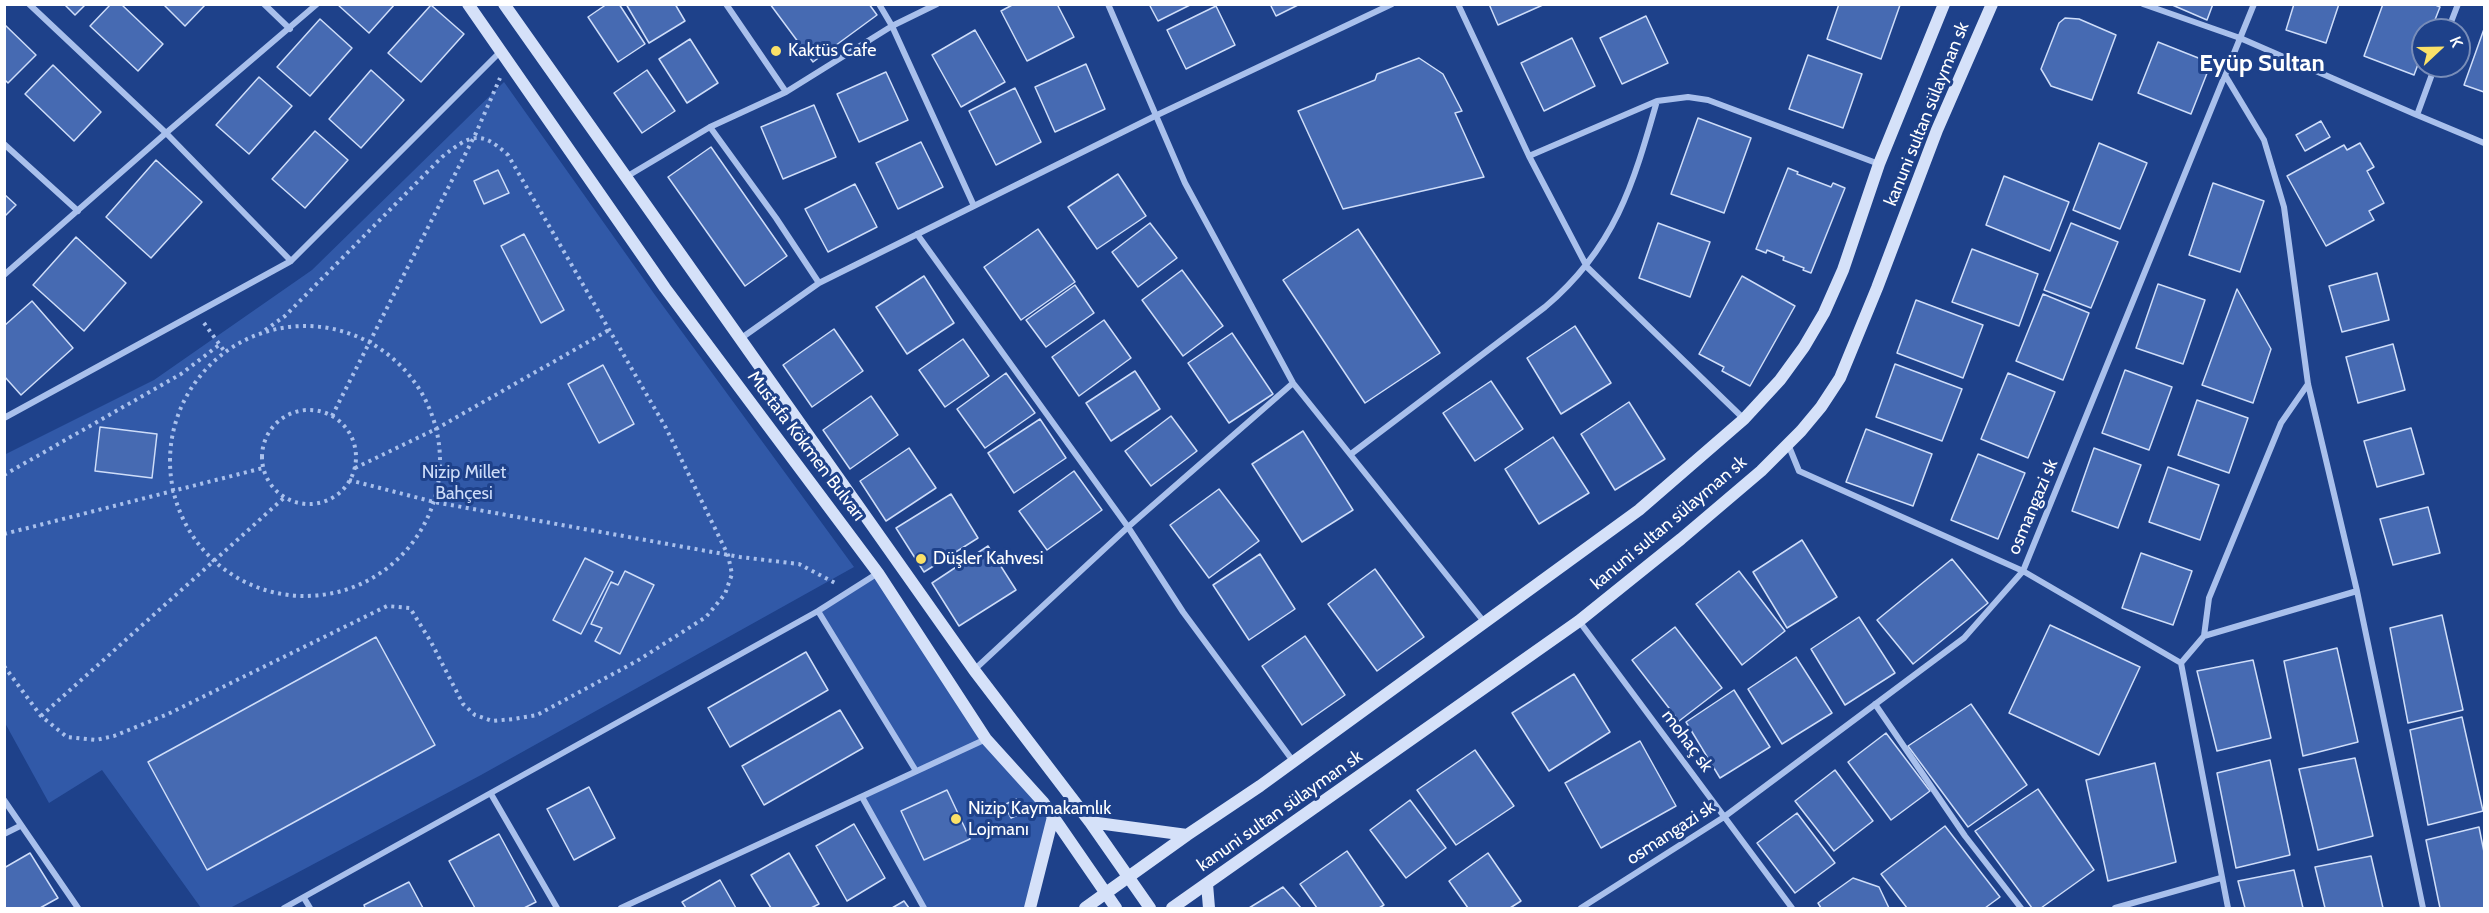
<!DOCTYPE html>
<meta charset="utf-8">
<style>
body{margin:0}
#map{position:relative;width:2489px;height:913px;overflow:hidden;background:#1e418a;font-family:Cabin,sans-serif}
canvas{display:block}
.frame{position:absolute;inset:0;border:6px solid #fff;pointer-events:none}
.north{position:absolute;left:2411px;top:18px;width:60px;height:60px;box-sizing:border-box;background:#1e418a;border:2px solid #788db9;border-radius:50%;rotate:68deg;font-size:16px;font-weight:700;line-height:24px;text-align:center;color:#fff}
.north::after{content:'';display:block;margin:auto;width:21px;height:27px;background:#fbe168;clip-path:polygon(50% 0,100% 100%,50% 72%,0 100%)}
</style>
<div id="map">
<canvas width="2489" height="913"></canvas>
<div class="frame"></div>
<div class="north">K</div>
</div>
<script>
const ctx = document.querySelector('canvas').getContext('2d');
ctx.lineJoin = 'round';
function fillPath(path, color) {
  ctx.fillStyle = color;
  ctx.fill(path, 'evenodd');
}
function stroke(path, color, width, dash) {
  ctx.strokeStyle = color;
  ctx.lineWidth = width;
  ctx.lineCap = dash ? 'butt' : 'round';
  ctx.setLineDash(dash || []);
  ctx.stroke(path);
}
function drawText(font, color, halo, rows, align = 'center') {
  ctx.font = font + ' Cabin,sans-serif';
  ctx.lineWidth = 6;
  ctx.setLineDash([]);
  ctx.textBaseline = 'middle';
  ctx.strokeStyle = halo;
  ctx.fillStyle = color;
  for (const [text, x, y, turn = 0] of rows) {
    ctx.save();
    ctx.translate(x, y);
    ctx.rotate((+turn || 0) * Math.PI / 180);
    ctx.textAlign = isNaN(turn) ? turn : align;
    if (halo) ctx.strokeText(text, 0, 0);
    ctx.fillText(text, 0, 0);
    ctx.restore();
  }
}
const green = new Path2D(`
 M504 82 655 295 854 567 481 775 293 875 230 908H201L102 770 49 803 5 723 4 455 154 380 312 270Z
 M878 573 986 739 1053 817 1030 908H924L862 797 915 772 818 611Z`);
const building = new Path2D(`
 M64 4H86L75 15Z
 M111 4H121L163 44 138 71 90 26Z
 M163 4H206L185 26Z
 M337 4H395L369 33Z
 M607 4H619L645 44 618 62 588 17Z
 M626 4H675L685 21 649 43Z
 M770 4H869L877 15 813 62Z
 M1014 4H1057L1074 37 1027 61 1001 11Z
 M1149 4H1192L1158 21Z
 M1270 4H1300L1276 16Z
 M1489 4H1545L1498 25Z
 M1839 4 1900 5 1881 59 1827 39Z
 M2170 4H2213L2207 20Z
 M2294 4H2339L2326 43 2286 30Z
 M2383 4H2433L2440 7 2431 30H2423V51L2414 75 2364 56Z
 M431 5 464 34 421 82 388 53Z
 M1216 6 1235 45 1186 69 1167 30Z
 M1646 16 1668 63 1622 84 1600 38Z
 M2065 18 2079 19 2116 35 2092 100 2051 86 2041 69 2059 23Z
 M320 19 352 48 310 96 277 67Z
 M4 24 36 55 8 83 4 79Z
 M2484 29V92L2464 85Z
 M975 30 1005 82 961 107 932 55Z
 M1572 38 1595 86 1544 111 1521 63Z
 M690 39 718 83 687 103 659 59Z
 M2158 42 2211 63 2191 114 2138 93Z
 M1808 55 1862 74 1843 128 1789 109Z
 M1419 58 1443 74 1462 111 1455 113 1484 177 1343 209 1298 111 1375 80 1377 74Z
 M1086 64 1105 109 1055 132 1035 87Z
 M53 65 101 112 74 141 25 94Z
 M371 70 404 100 361 148 329 119Z
 M647 70 675 111 642 133 614 93Z
 M886 72 908 120 859 142 837 94Z
 M259 77 292 106 249 154 216 125Z
 M1015 88 1041 142 996 165 969 111Z
 M814 105 836 157 783 179 761 127Z
 M1698 118 1751 138 1724 213 1671 194Z
 M2321 121 2330 137 2305 151 2296 135Z
 M315 131 348 160 305 208 272 179Z
 M921 142 943 187 898 209 876 163Z
 M2099 143 2147 163 2120 229 2073 210Z
 M2360 143 2374 167 2367 171 2384 203 2369 211 2374 220 2326 246 2287 176 2344 145 2347 150Z
 M711 147 787 256 745 286 668 177Z
 M156 160 202 202 151 258 106 217Z
 M1788 168 1798 172 1797 174 1831 187 1833 183 1845 188 1811 273 1803 270 1804 268 1783 260 1784 257 1767 250 1766 253 1756 249Z
 M498 170 509 193 484 204 474 181Z
 M1118 174 1146 216 1097 249 1068 207Z
 M2004 176 2069 202 2050 251 1986 225Z
 M2213 183 2264 201 2240 272 2189 255Z
 M855 184 877 227 828 252 805 209Z
 M4 194 16 205 4 217Z
 M1150 223 1177 258 1138 287 1112 252Z
 M1658 223 1710 242 1690 297 1639 278Z
 M2071 223 2118 242 2091 308 2044 290Z
 M1038 229 1075 282 1021 320 984 267Z
 M1358 229 1440 353 1365 403 1283 280Z
 M524 234 564 310 541 323 501 246Z
 M76 237 126 283 84 331 33 285Z
 M1972 249 2038 274 2019 326 1952 302Z
 M1182 270 1223 326 1183 356 1142 300Z
 M2377 273 2389 320 2342 332 2329 286Z
 M924 276 954 323 907 354 876 307Z
 M1742 276 1795 306 1750 386 1722 371 1724 367 1699 354Z
 M2158 284 2205 300 2183 364 2136 348Z
 M1075 285 1094 313 1046 347 1026 320Z
 M2237 289 2271 349 2253 403 2202 385Z
 M2043 294 2089 313 2063 380 2016 361Z
 M1916 300 1983 325 1963 378 1897 353Z
 M32 301 73 348 21 395 4 376V326Z
 M1104 320 1131 358 1079 396 1052 357Z
 M1575 326 1611 383 1561 414 1527 358Z
 M834 329 863 371 812 407 783 365Z
 M1232 333 1273 394 1229 423 1188 363Z
 M963 339 989 376 945 407 919 370Z
 M2393 344 2405 390 2358 403 2346 357Z
 M1895 364 1962 389 1942 441 1876 417Z
 M603 365 634 424 599 443 568 384Z
 M2125 370 2172 387 2149 450 2102 433Z
 M1135 371 1160 409 1111 441 1086 403Z
 M1006 373 1035 413 985 448 957 409Z
 M2008 373 2055 392 2028 458 1981 439Z
 M1491 381 1523 429 1475 461 1443 413Z
 M871 396 898 435 850 469 823 430Z
 M2197 400 2248 418 2229 473 2178 455Z
 M1629 402 1665 459 1615 490 1581 434Z
 M1171 416 1197 451 1151 486 1125 451Z
 M1040 419 1066 458 1014 493 988 453Z
 M100 427 157 434 152 478 95 471Z
 M2411 428 2424 474 2377 487 2364 441Z
 M1866 429 1932 454 1913 506 1846 482Z
 M1303 431 1353 510 1302 542 1252 464Z
 M1553 437 1589 493 1539 524 1505 469Z
 M909 448 936 488 886 521 860 481Z
 M2094 448 2141 465 2118 528 2072 511Z
 M1978 454 2025 473 1998 539 1951 520Z
 M2168 467 2219 485 2200 540 2149 522Z
 M1074 471 1102 510 1047 550 1019 511Z
 M1219 489 1259 541 1209 578 1170 525Z
 M951 494 978 538 924 572 896 528Z
 M2428 507 2440 553 2393 565 2380 519Z
 M1802 540 1837 597 1787 628 1753 572Z
 M988 546 1016 590 959 626 932 583Z
 M2141 553 2192 571 2173 625 2122 608Z
 M1260 554 1295 609 1249 640 1213 585Z
 M585 558 613 572 581 634 553 620Z
 M1952 559 1988 603 1913 664 1877 620Z
 M1375 569 1424 637 1377 671 1328 604Z
 M625 571 654 585 620 654 595 641 602 628 591 624 611 582 618 585Z
 M1739 571 1785 631 1742 665 1696 604Z
 M2442 615 2463 710 2408 723 2390 628Z
 M1859 617 1895 673 1845 705 1811 649Z
 M2050 625 2140 667 2099 755 2009 713Z
 M1675 627 1722 688 1679 721 1632 660Z
 M1305 636 1345 695 1302 725 1262 666Z
 M376 637 435 745 207 870 148 762Z
 M2337 648 2358 742 2303 756 2284 661Z
 M806 652 828 690 730 747 708 708Z
 M1796 657 1832 713 1782 744 1748 689Z
 M2253 660 2271 738 2217 751 2197 671Z
 M1574 674 1610 732 1549 771 1512 713Z
 M1734 690 1770 747 1720 778 1686 722Z
 M1971 704 2027 785 1968 827 1908 746Z
 M840 710 863 748 764 805 742 766Z
 M2462 717 2483 811 2428 825 2410 730Z
 M1886 733 1930 791 1891 820 1848 762Z
 M1640 741 1676 806 1601 848 1565 783Z
 M1475 750 1514 806 1456 845 1417 790Z
 M2355 758 2373 836 2318 850 2299 769Z
 M2270 760 2290 855 2236 868 2217 773Z
 M2155 763 2176 862 2108 881 2086 780Z
 M1835 770 1873 821 1834 851 1795 801Z
 M589 787 615 838 574 860 547 809Z
 M2038 789 2094 870 2041 908H2032L1975 831Z
 M947 790 970 839 924 860 901 811Z
 M1016 799 1024 812 1011 818 1004 805Z
 M1410 800 1446 848 1406 878 1370 830Z
 M1797 813 1835 863 1795 893 1757 843Z
 M854 824 885 878 847 901 816 846Z
 M1945 826 2000 897 1985 908H1907L1881 874Z
 M2479 827 2484 852V908H2440L2426 840Z
 M499 834 536 902 524 908H475L449 861Z
 M1347 851 1384 905 1379 908H1317L1300 884Z
 M30 853 58 898 40 908H4V868Z
 M789 853 819 904 811 908H771L751 875Z
 M1488 853 1521 901 1510 908H1468L1449 881Z
 M2371 856 2383 908H2325L2315 867Z
 M2294 870 2303 908H2245L2238 881Z
 M1853 878 1879 887 1889 908H1821L1818 903Z
 M720 880 736 908H686L682 902Z
 M409 882 423 908H365L364 905Z
 M1283 887 1301 908H1249Z
 M904 901 909 908H892Z`);
const path = new Path2D(`
 M204 323 225 352
 M170 461a135 135 0 1 1 270 0a135 135 0 1 1-270 0Z
 M262 457a47 47 0 1 1 94 0a47 47 0 1 1-94 0Z
 M332 416 476 133 500 78
 M355 468 436 429 609 330
 M4 475 181 374 219 345
 M349 480 434 502 740 557 799 564 837 584
 M4 534 263 468
 M4 666 41 716 67 737 96 740 114 736 168 714 387 606 410 608 431 642 463 704 475 715 492 721 514 719 537 715 637 661 706 617 725 594 732 574 728 555 666 428 508 155C480 129 470 135 442 157L285 316 264 331
 M41 716 285 497`);
const minor = new Path2D(`
 M29 4 166 133 291 261 501 51
 M264 4 290 29
 M726 4 786 92
 M879 4 892 26 974 206
 M1108 4 1185 183 1293 383 1485 623
 M1458 4 1529 156 1587 267 1744 419
 M2143 4 2240 38 2417 115 2435 66
 M2448 30 2458 4
 M2225 75 2264 140 2284 207 2308 384 2357 591 2423 908
 M2417 115 2484 143
 M710 127 776 218 819 283
 M4 144 78 211
 M1529 156 1657 101
 M626 177 710 127 786 92 892 26 937 4
 M917 234 1128 527 1183 612 1293 761
 M4 275 166 133 317 4
 M740 339 819 283 1155 116 1392 4
 M4 418 291 261
 M1788 444 1799 471 2023 571 2181 663 2228 908
 M1351 454 1545 307C1615 248 1633 185 1657 101L1688 97 1708 100 1879 164
 M818 611 916 771
 M1579 621 1792 908
 M2204 636 2357 591
 M2181 663 2204 636 2209 598 2281 423 2308 384
 M974 670 1128 527 1293 383
 M1875 704 1965 836 2021 908
 M491 794 557 908
 M862 797 924 908
 M4 800 78 908
 M4 834 20 826
 M304 898 310 908
 M284 908 818 611 878 573
 M621 908 986 739
 M1581 908 1724 817 1964 638 2023 571 2254 4
 M2115 908 2221 878`);
const secondary = new Path2D(`
 M468 4 665 288 878 573 986 739 1043 802 1116 908
 M504 4 974 670 1090 822 1150 908
 M1090 822 1187 835
 M1207 884 1209 908
 M1030 908 1053 817
 M1085 908 1187 835 1260 786 1639 510 1744 419 1780 380 1804 347 1824 313 1843 270 1879 164 1944 4
 M1172 908 1579 621 1681 539 1761 471 1801 431 1821 407 1840 378 1877 288 1937 130 1992 4`);
const markers = [
 [776,51,6,"#fbe168"],
 [921,559,6,"#fbe168"],
 [956,819,6,"#fbe168"]
];
const poiNames = [
 ["Kaktüs Cafe",788,51],
 ["Düşler Kahvesi",933,559],
 ["Nizip Kaymakamlık",968,809],
 ["Lojmanı",968,830]
];
const streetNames = [
 ["kanuni sultan sülayman sk",1927,114,-68],
 ["Mustafa Kökmen Bulvarı",806,446,53],
 ["osmangazi sk",2033,507,-67],
 ["kanuni sultan sülayman sk",1669,523,-40],
 ["mohaç sk",1687,741,53],
 ["kanuni sultan sülayman sk",1280,811,-35],
 ["osmangazi sk",1671,833,-33]
];
const parkNames = [
 ["Nizip Millet",464,473],
 ["Bahçesi",464,494]
];
const districtNames = [
 ["Eyüp Sultan",2262,64]
];
fillPath(green, '#3159a8');
fillPath(building, '#466ab2');
stroke(building, '#ceddf9', 1.5);
stroke(path, '#a9c0ec', 4, [3, 4.5]);
stroke(minor, '#a9c0ec', 6);
stroke(secondary, '#d5e1f9', 12);
for (const [x, y, r, color] of markers) {
  const dot = new Path2D();
  dot.arc(x, y, r, 0, 2 * Math.PI);
  ctx.fillStyle = color;
  ctx.fill(dot);
  stroke(dot, '#1e418a', 2);
}
drawText('18px', '#fff', '#1e418a', poiNames, 'left');
drawText('18px', '#fff', '#1e418a', streetNames);
drawText('18px', '#ceddf9', '#1e418a', parkNames);
drawText('bold 24px', '#fff', '#1e418a', districtNames);
</script>
